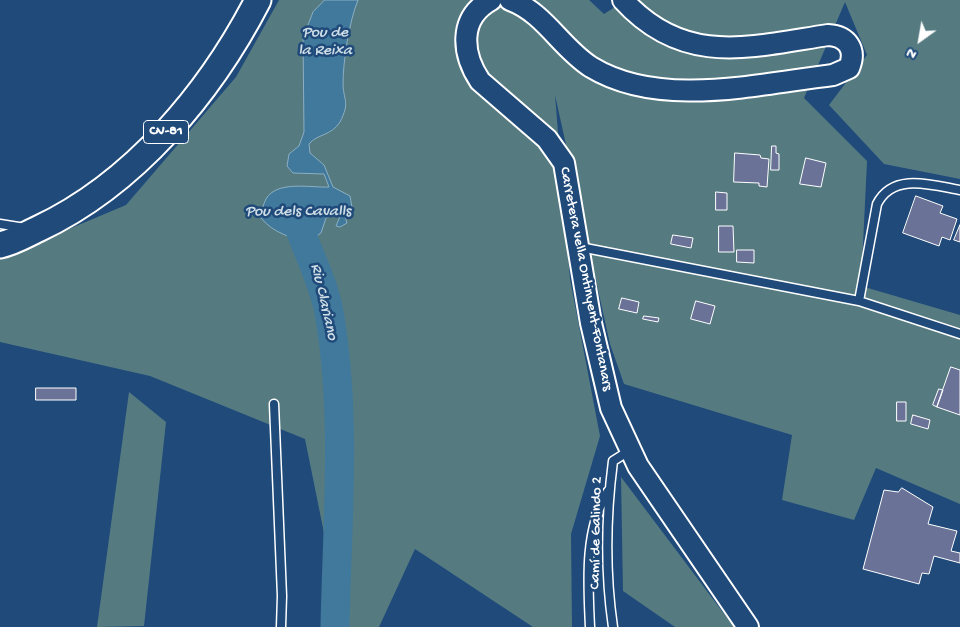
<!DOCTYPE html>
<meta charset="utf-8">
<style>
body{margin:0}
#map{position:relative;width:960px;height:627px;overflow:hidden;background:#1f4a7a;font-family:"Gochi Hand",sans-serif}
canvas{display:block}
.north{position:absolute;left:895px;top:15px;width:50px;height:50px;-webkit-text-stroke:4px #1f4a7a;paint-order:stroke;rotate:212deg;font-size:14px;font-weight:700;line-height:20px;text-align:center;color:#fff}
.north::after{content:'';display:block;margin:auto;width:18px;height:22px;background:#fff;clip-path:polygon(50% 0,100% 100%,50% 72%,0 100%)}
</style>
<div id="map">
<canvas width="960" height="627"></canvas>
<div class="north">N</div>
</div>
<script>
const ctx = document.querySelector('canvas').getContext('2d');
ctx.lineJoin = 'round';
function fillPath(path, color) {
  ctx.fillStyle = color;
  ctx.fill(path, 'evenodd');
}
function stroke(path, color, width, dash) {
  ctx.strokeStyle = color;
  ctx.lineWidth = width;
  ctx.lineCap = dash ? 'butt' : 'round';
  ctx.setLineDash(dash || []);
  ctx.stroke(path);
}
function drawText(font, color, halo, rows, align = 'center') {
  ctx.font = font + ' "Gochi Hand",sans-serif';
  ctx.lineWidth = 5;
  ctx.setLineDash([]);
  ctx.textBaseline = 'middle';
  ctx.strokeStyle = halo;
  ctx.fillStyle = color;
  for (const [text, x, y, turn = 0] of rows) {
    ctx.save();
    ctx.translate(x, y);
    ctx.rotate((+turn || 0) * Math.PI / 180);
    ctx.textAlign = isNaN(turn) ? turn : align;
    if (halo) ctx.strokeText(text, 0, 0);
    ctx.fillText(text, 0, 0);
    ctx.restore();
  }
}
const green = new Path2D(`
 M279 0H589L604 14 626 0H960V179L884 164 829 105 867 55 845 2 804 98 867 161 861 286 960 315V504L876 468 854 520 782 500 792 435 624 384 610 344 555 95 570 279 600 436 571 534 572 627H533L415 549 379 627H343L305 439 150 376 0 342V258L126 205 236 77Z
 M129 392 166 422 144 626 97 627Z
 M621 477 734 627H675L623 591Z`);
const water = new Path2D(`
 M325 0H358C349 22 343 61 343 85 344 102 350 102 340 122 331 136 317 134 309 144L310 153 324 165 333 187 350 196 352 207 345 217 347 223 340 227 336 226 341 214 337 212 326 218 321 233 312 239 308 245C291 236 274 234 261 218 262 212 263 204 266 199 277 180 311 188 329 187L324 174 293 173 287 166 289 154 299 146 304 132 303 38 313 12Z`);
const river = new Path2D(`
 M293 208C302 243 322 275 329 312 347 415 337 523 335 627`);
const building = new Path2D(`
 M772 146H776V153L779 154V170H771Z
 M735 153 760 155 761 158 769 159 767 187 759 186V183L734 182Z
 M806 158 826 163 821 187 800 184Z
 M716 192 727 193V210H716Z
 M916 196 943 206 940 213 957 219 950 240 942 237 939 246 903 233Z
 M960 225V242L954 240Z
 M719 226H733L734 252H719Z
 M673 235 693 238 691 248 671 244Z
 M737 250H754V263L737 262Z
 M622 298 639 302 637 313 619 309Z
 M696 301 715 306 710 324 691 319Z
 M644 316 659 318 658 322 643 319Z
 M951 367 960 370V415L937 407Z
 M36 388H76V400H36Z
 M939 389 943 390 937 407 933 405Z
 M897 402H906V421H897Z
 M913 415 930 420 928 429 911 424Z
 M902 488 933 507 928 524 957 531 951 551 960 553V563L934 556 929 574 922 573 919 584 863 569 884 490 898 492Z`);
const service = new Path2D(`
 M0 224 25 228
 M580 247 859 301 960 334
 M859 301 877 204C893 172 932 185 960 190
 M274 404 282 596 281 627
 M590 627C588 583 584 530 608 491
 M613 627C605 573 606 515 613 461L629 451`);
const tertiary = new Path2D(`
 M491 0C458 18 462 54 480 81L547 139 564 163 591 323 611 408 638 466 748 627
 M510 0C545 13 560 47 591 67 660 109 758 84 833 75L849 68C857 49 847 36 828 35 750 47 684 67 623 0`);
const primary = new Path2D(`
 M0 245C14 242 25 235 38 229 134 184 210 93 258 0`);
const shields = [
 [166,132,45]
];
const shieldNames = [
 ["CV-81",166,132]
];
const streetNames = [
 ["Carretera vella Ontinyent-Fontanars",585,279,79],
 ["Camí de Galindo 2",597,533,-89]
];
const waterNames = [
 ["Pou de",325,34],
 ["la Reixa",325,52],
 ["Pou dels Cavalls",298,213],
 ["Riu Clariano",323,302,77]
];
fillPath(green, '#557b81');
fillPath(water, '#40799b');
stroke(water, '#8cafc3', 1);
stroke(river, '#40799b', 29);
fillPath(building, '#6a7297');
stroke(building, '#fff', 1);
stroke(service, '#fff', 11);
stroke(tertiary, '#fff', 24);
stroke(primary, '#fff', 29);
stroke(service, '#1f4a7a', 8);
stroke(tertiary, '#1f4a7a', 20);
stroke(primary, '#1f4a7a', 25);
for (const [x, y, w] of shields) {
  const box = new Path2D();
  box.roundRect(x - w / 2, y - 11.5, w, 23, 4);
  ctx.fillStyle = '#1f4a7a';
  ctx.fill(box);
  stroke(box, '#fff', 1);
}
drawText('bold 14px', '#fff', null, shieldNames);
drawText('15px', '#fff', '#1f4a7a', streetNames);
drawText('italic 16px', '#cfdee6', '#1f4a7a', waterNames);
</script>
